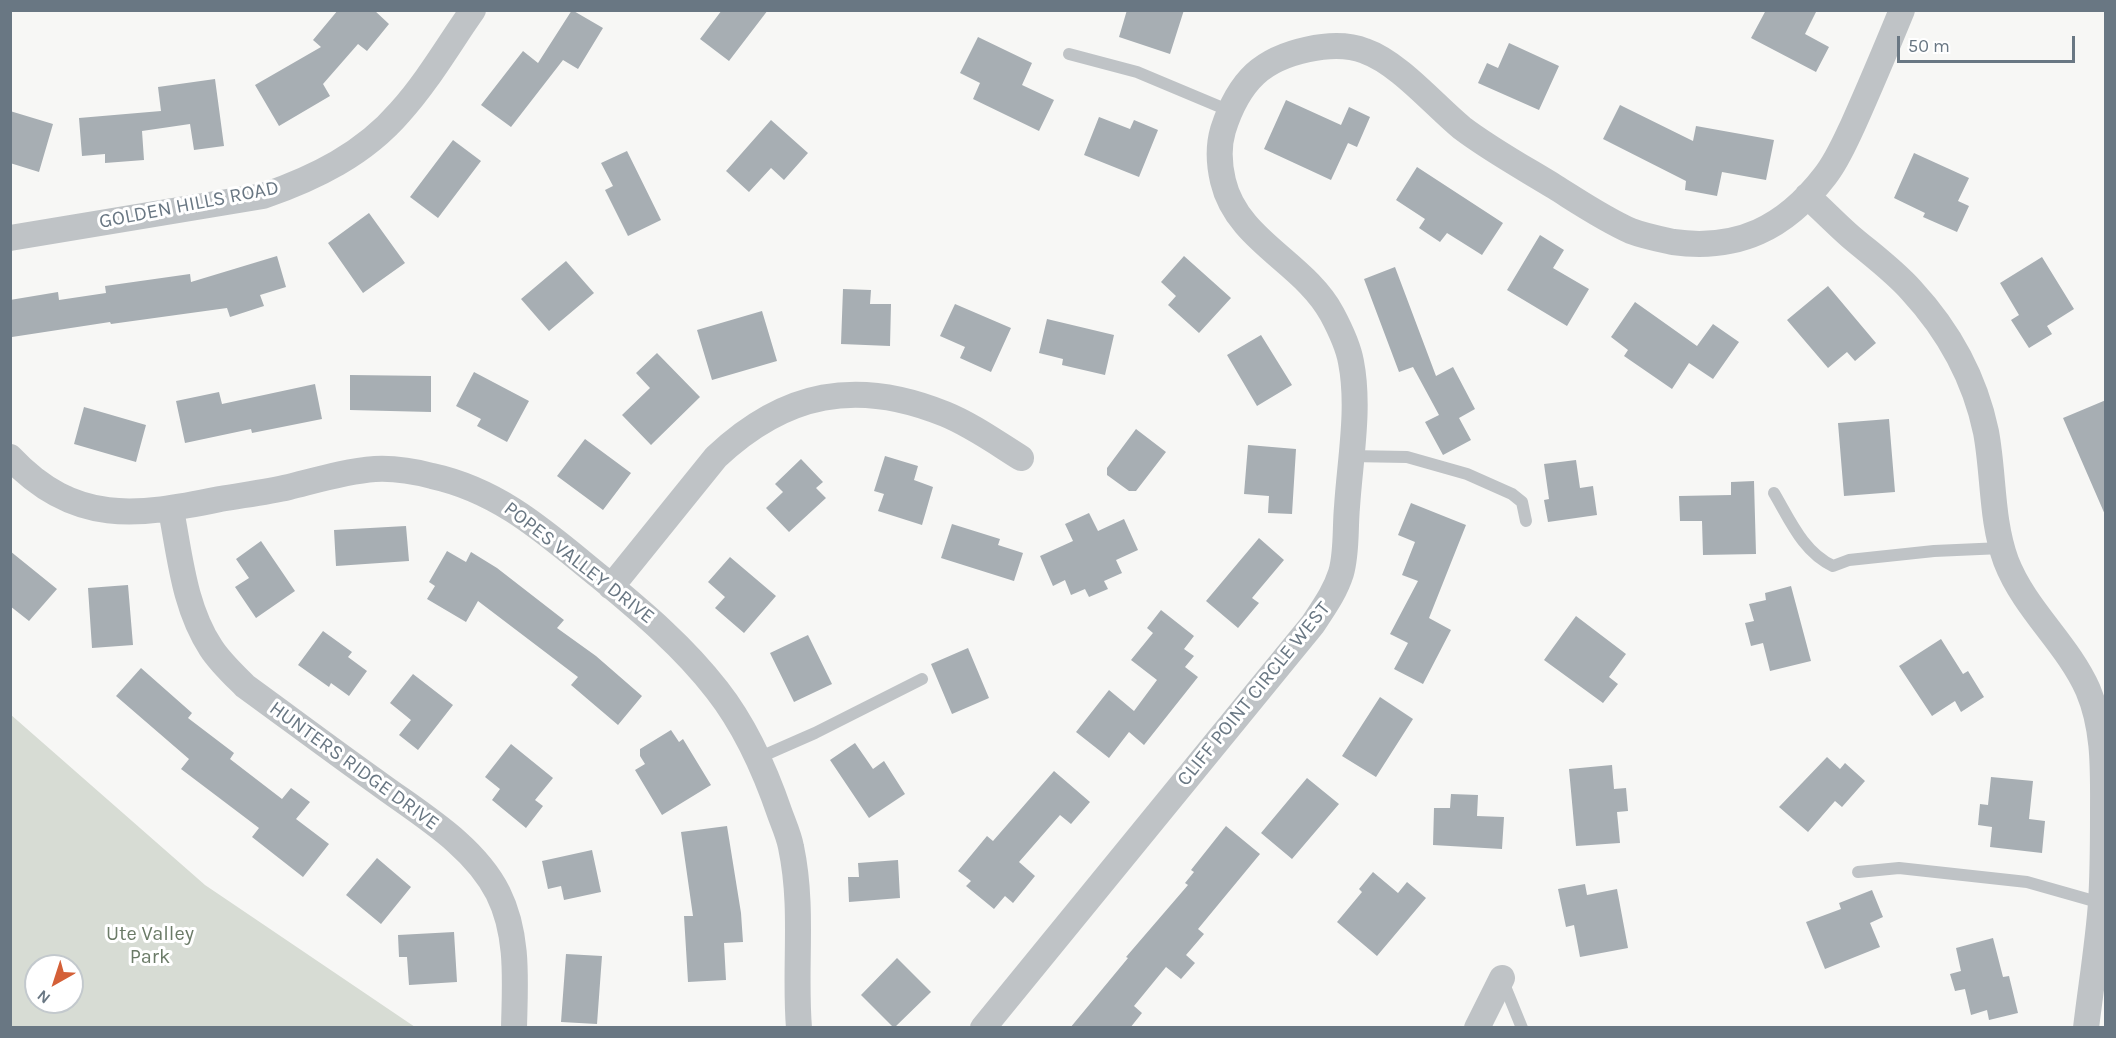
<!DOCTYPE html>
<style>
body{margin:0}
#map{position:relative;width:2116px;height:1038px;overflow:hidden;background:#f7f7f5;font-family:Karla,sans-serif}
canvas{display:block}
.frame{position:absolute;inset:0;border:12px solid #697783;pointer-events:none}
.north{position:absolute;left:24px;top:954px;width:60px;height:60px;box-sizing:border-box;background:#fff;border:2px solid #c3c9cd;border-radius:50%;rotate:219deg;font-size:16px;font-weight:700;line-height:24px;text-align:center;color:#697783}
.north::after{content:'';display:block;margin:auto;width:21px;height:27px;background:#d46038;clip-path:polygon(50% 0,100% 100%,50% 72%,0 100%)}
.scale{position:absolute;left:1897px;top:36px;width:178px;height:27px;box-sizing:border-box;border:3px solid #697783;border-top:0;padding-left:8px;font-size:18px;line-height:21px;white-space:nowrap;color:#697783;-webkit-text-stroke:4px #fff;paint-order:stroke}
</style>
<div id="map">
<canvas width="2116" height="1038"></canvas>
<div class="frame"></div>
<div class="north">N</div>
<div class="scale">50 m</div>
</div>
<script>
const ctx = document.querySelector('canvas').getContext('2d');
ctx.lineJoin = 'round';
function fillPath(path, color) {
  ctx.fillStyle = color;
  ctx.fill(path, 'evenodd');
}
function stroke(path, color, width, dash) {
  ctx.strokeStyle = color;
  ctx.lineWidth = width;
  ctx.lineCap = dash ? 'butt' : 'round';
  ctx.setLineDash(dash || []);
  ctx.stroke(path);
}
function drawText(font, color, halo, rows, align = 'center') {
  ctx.font = font + ' Karla,sans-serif';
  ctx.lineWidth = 6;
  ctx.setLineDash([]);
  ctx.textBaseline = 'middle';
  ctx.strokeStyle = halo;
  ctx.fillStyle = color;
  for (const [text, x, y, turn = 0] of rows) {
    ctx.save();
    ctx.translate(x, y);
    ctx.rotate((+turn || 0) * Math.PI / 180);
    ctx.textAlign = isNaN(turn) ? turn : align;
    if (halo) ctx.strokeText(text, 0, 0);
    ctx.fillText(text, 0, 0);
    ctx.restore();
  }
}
const green = new Path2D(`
 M10 714 205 885 415 1027H11ZM36 966H72V1002H36Z`);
const building = new Path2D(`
 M338 10H374L389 24 367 51 358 44 323 84 330 96 279 126 255 85 321 47 313 40Z
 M572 10 603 28 578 69 563 60 511 127 481 105 523 51 538 63Z
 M722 10H768L729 61 700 39Z
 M1127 10H1184L1170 54 1119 37Z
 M1766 10H1817L1805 34 1829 47 1816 72 1751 38Z
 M978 37 1032 63 1022 85 1054 100 1039 131 973 99 980 83 960 73Z
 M1509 43 1559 66 1539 110 1478 83 1487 63 1498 68Z
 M215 79 224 146 194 150 190 124 142 131 144 160 105 163V154L82 156 79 118 161 111 158 87Z
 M1286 100 1341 125 1349 107 1370 117 1357 147 1348 143 1331 180 1264 149Z
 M1620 105 1693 141 1696 126 1774 140 1766 180 1722 172 1717 196 1685 190 1686 181 1603 139Z
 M10 111 53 124 39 172 10 163Z
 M1099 117 1130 129 1134 120 1158 130 1139 177 1084 155Z
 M771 120 808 153 784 180 771 168 749 192 726 171Z
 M453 140 481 161 438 218 410 197Z
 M627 151 661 220 628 236 605 190 613 186 601 163Z
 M1914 153 1969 178 1958 201 1969 206 1957 232 1923 217 1925 213 1894 198Z
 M1417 167 1503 223 1482 255 1447 233 1440 242 1419 228 1425 219 1396 200Z
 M369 213 405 263 363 293 328 243Z
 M1540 235 1564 250 1553 268 1589 289 1567 326 1507 290Z
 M277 256 286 287 260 295 264 306 230 317 227 308 111 324 110 322 12 337 10 300 58 292 59 300 106 293 105 286 190 274 191 282Z
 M1184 256 1231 298 1199 333 1168 305 1176 296 1161 282Z
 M2042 257 2074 309 2047 326 2052 334 2029 348 2011 320 2019 315 2000 283Z
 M566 261 594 293 549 331 521 299Z
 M1395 267 1436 376 1453 367 1475 409 1459 418 1471 440 1443 455 1425 422 1439 415 1413 367 1399 372 1364 279Z
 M1828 286 1876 343 1855 361 1847 352 1828 368 1787 320Z
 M843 289 871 290 870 304H891L890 346 841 344Z
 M1635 302 1697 346 1713 324 1739 342 1713 379 1689 363 1672 389 1624 356 1628 350 1611 337Z
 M955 304 1011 328 991 372 960 358 965 347 940 336Z
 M762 311 777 361 712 380 697 330Z
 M1047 319 1114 335 1105 375 1062 365 1063 359 1039 353Z
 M1261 335 1292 385 1257 406 1227 355Z
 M657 353 700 397 651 445 622 415 650 388 636 373Z
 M474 372 529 401 507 442 477 426 481 419 456 406Z
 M350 375 431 376V412L350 410Z
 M315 384 322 419 252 433 251 429 185 443 176 401 219 392 222 404Z
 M2106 400V517L2063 418Z
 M84 407 146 425 136 462 74 444Z
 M1889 419 1895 492 1844 496 1838 423Z
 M1136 429 1166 452 1136 491H1129L1107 475V468Z
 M585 439 631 473 603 510 557 476Z
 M1248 445 1296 449 1292 514 1268 513 1269 496 1244 494Z
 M885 456 918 466 914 480 933 487 922 525 878 511 884 494 874 491Z
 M801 459 823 482 816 488 826 498 789 532 766 508 783 492 775 484Z
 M1576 460 1580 488 1593 486 1597 515 1548 522 1544 500 1549 499 1544 464Z
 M1754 481 1756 554 1703 555 1702 521H1680L1679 496 1731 495V482Z
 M1411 503 1466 525 1429 618 1451 630 1423 684 1394 669 1408 643 1390 634 1418 581 1402 575 1415 542 1398 535Z
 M1089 513 1098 531 1124 519 1138 550 1116 560 1122 573 1104 581 1108 589 1089 597 1085 589 1071 595 1065 580 1053 586 1040 556 1073 541 1065 524Z
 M952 524 1000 539 998 545 1023 553 1014 581 941 558Z
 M406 526 409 561 336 566 334 530Z
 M1259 538 1284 560 1252 598 1259 603 1238 628 1206 601Z
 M261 541 295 591 256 618 235 587 249 578 236 559Z
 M10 551 57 589 29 621 10 606Z
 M447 551 466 562 471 552 497 568 564 620 557 628 596 656 642 696 618 725 571 685 578 677 478 601 466 622 427 599 435 586 429 582Z
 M730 557 776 596 744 633 715 608 725 597 708 582Z
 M128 585 133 645 92 648 88 588Z
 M1791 586 1811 661 1770 671 1763 643 1751 646 1745 623 1754 621 1749 604 1766 600 1765 593Z
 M1161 610 1194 636 1184 649 1194 656 1185 667 1198 677 1144 745 1129 732 1109 758 1076 732 1109 690 1134 711 1157 680 1131 660 1153 633 1147 628Z
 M1576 616 1626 654 1609 677 1618 684 1603 703 1544 660Z
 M323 631 352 652 348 657 367 671 349 696 331 683 329 687 298 665Z
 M808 635 832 684 794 702 770 653Z
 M1941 639 1963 674 1968 671 1984 697 1961 712 1955 701 1932 716 1899 666Z
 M968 648 989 698 952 714 931 664Z
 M141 668 192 713 188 718 234 753 230 759 282 799 291 788 310 802 296 819 329 844 303 877 252 837 259 828 181 769 189 759 116 696Z
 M413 674 453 705 418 750 399 735 411 720 390 703Z
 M1380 697 1413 719 1376 777 1342 756Z
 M671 730 679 742 683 739 711 785 662 815 635 770 645 764 640 756V749Z
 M855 743 873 769 884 761 905 794 869 818 830 760Z
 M511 744 553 778 535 800 543 806 526 828 492 800 500 789 485 777Z
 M1827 757 1840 769 1845 763 1865 781 1842 807 1835 801 1808 832 1779 807Z
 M1612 765 1614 789 1626 788 1628 811 1617 812 1620 843 1576 846 1569 769Z
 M1054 771 1090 802 1071 824 1060 815 1019 862 1035 876 1013 903 1005 896 994 909 966 886 971 881 958 871 987 836 993 841Z
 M1991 777 2033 781 2029 819 2045 821 2042 853 1990 847 1992 827 1978 825 1980 804 1988 805Z
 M1307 778 1339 804 1292 859 1261 833Z
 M1451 794 1478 795 1477 816 1504 817 1502 849 1433 845 1434 808H1450Z
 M727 826 741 913 743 942 724 943 726 980 688 982 684 916H693L681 832Z
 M1226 826 1260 854 1198 929 1204 934 1186 955 1195 963 1181 979 1166 967 1134 1006 1142 1013 1130 1028H1070L1128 958 1126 957 1188 885 1185 883 1194 872 1191 870Z
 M592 850 601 892 564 900 561 886 548 889 542 861Z
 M377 858 411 887 381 924 346 895Z
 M898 860 900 898 849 902 848 877H859L858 863Z
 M1373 872 1398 893 1407 882 1426 898 1377 956 1337 922 1362 892 1359 889Z
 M1585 884 1587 895 1617 889 1628 948 1580 957 1574 925 1566 927 1558 889Z
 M1872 890 1883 917 1870 923 1880 947 1825 969 1806 922 1841 909 1839 903Z
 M454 932 457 982 409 985 407 957H399L398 935Z
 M1993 938 2003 977 2009 976 2018 1013 1989 1020 1987 1010 1971 1015 1965 989 1955 991 1950 974 1961 971 1956 948Z
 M566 954 602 956 597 1024 561 1022Z
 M897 958 931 992 894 1028 861 995Z`);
const lane = new Path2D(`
 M1069 54 1137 72 1230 111
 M1350 456 1407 457 1467 474 1512 494 1522 502 1526 521
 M1774 493C1790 520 1803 552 1833 566L1849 560 1934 551 2002 548
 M758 758 815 733 922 679
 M1858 872 1899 868 2027 882 2101 903
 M1502 979 1522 1028`);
const street = new Path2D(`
 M1807 196C1822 209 1836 224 1851 237 1871 254 1893 270 1911 290 1948 330 1975 379 1986 432 1994 475 1991 520 2006 561 2025 610 2067 643 2088 690 2105 730 2103 772 2103 814 2103 843 2103 873 2101 903 2098 944 2091 986 2086 1028
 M10 238 263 196C315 178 364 154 400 112 428 81 449 44 473 10
 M10 457C75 526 137 516 220 499 243 495 267 492 289 487 317 480 346 471 375 469 394 468 413 471 432 476 501 491 547 534 600 577 642 612 683 646 717 690 746 727 765 770 780 814 784 825 789 836 791 847 804 909 794 967 799 1028
 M171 510C180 556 184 607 211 648 220 662 233 674 245 686 289 718 333 751 378 783 420 814 474 845 498 893 519 935 515 982 514 1028
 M611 587 716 457C785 392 857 378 945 414 972 425 997 443 1021 458
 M983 1028 1313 624C1324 607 1335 592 1341 573 1347 553 1345 528 1347 507 1350 460 1360 408 1351 362 1348 345 1340 329 1332 314 1304 262 1237 241 1223 181 1219 164 1218 147 1223 130 1229 111 1240 88 1255 74 1280 51 1334 39 1365 51 1399 63 1434 105 1462 128 1491 150 1524 168 1555 187 1579 202 1604 219 1631 231 1644 236 1659 239 1673 242 1738 251 1785 228 1825 176 1837 161 1845 142 1853 125 1870 87 1886 49 1902 10
 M1477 1028 1502 978`);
const streetNames = [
 ["GOLDEN HILLS ROAD",189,205,-11],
 ["POPES VALLEY DRIVE",579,563,38],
 ["CLIFF POINT CIRCLE WEST",1254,694,-51],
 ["HUNTERS RIDGE DRIVE",354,766,36]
];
const parkNames = [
 ["Ute Valley",150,934],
 ["Park",150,957]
];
fillPath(green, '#d7dcd4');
fillPath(building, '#a7aeb3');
stroke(lane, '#bfc3c6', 12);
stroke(street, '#bfc3c6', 26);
drawText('20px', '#697783', '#fff', streetNames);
drawText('20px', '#6b7b67', '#fff', parkNames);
</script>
